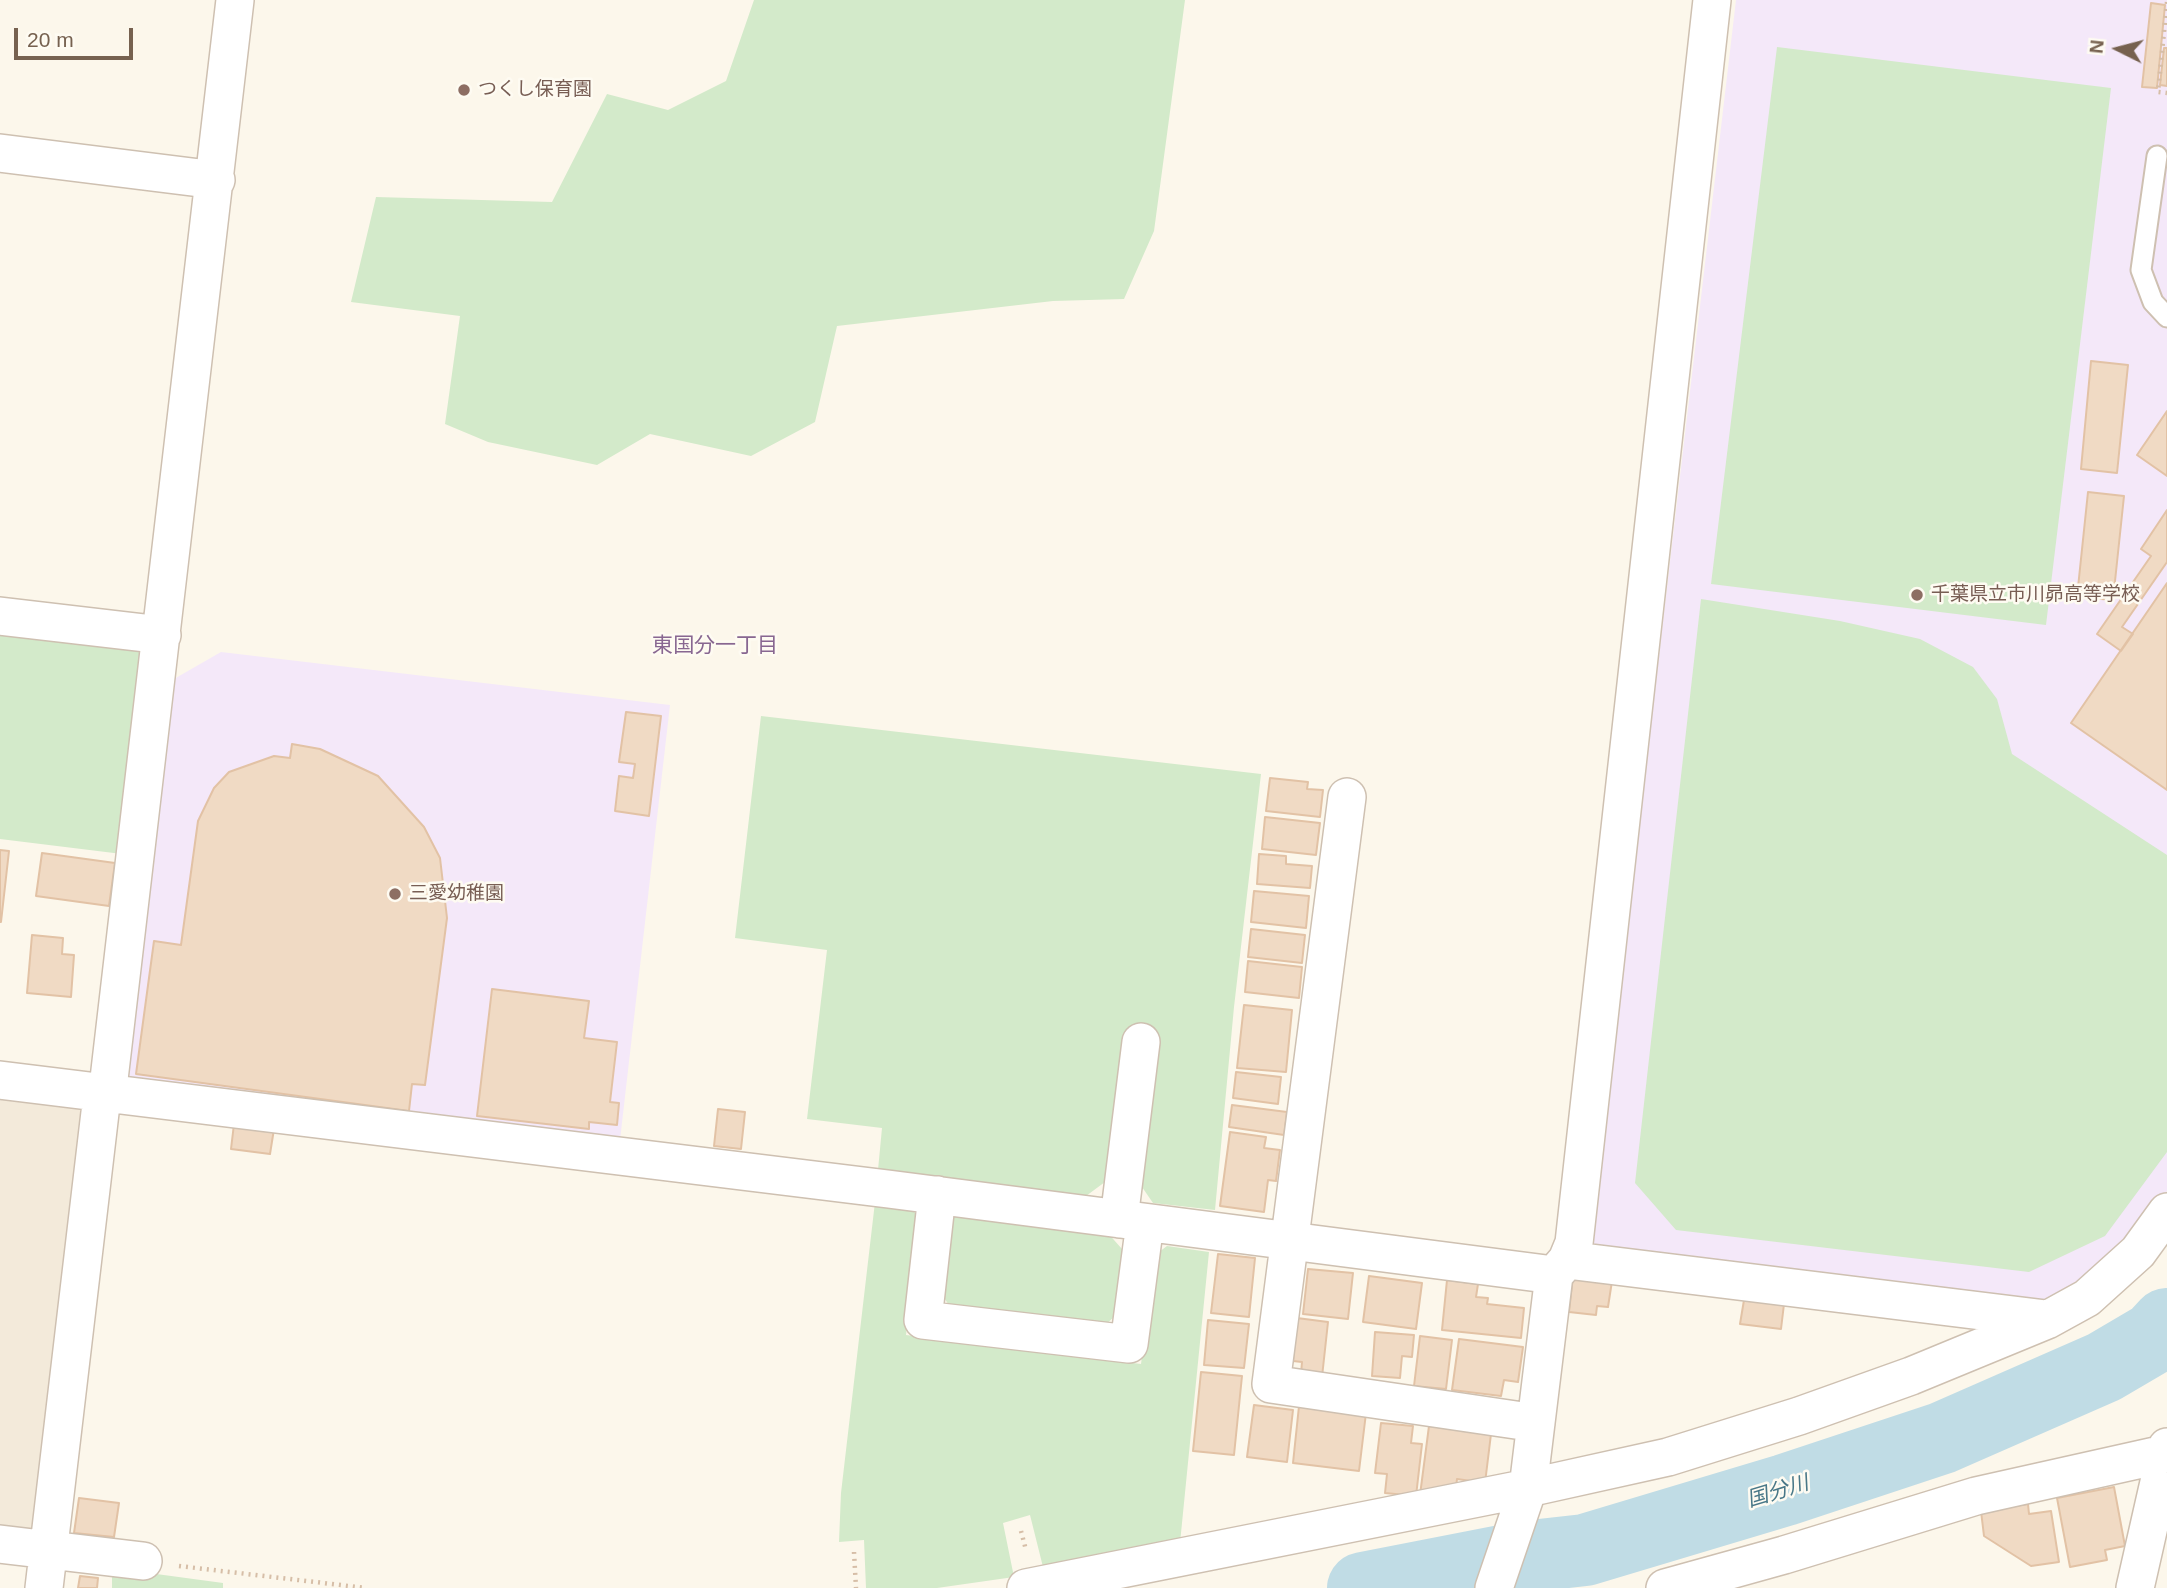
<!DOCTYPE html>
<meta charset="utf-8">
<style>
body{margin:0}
#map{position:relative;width:2167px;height:1588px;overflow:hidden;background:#fcf7eb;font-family:Helvetica,sans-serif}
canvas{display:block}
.north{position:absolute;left:2083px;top:14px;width:70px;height:70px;-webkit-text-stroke:5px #fefbf2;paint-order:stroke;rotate:276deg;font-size:19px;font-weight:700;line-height:28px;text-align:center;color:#76614f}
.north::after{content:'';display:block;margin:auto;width:24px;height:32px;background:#76614f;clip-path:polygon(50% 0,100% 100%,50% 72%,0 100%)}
.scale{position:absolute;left:14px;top:28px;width:119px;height:32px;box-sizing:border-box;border:4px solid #76614f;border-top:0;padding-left:9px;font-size:21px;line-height:24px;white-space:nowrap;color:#76614f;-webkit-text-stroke:5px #fefbf2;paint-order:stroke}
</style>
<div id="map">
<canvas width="2167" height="1588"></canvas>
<div class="north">N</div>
<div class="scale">20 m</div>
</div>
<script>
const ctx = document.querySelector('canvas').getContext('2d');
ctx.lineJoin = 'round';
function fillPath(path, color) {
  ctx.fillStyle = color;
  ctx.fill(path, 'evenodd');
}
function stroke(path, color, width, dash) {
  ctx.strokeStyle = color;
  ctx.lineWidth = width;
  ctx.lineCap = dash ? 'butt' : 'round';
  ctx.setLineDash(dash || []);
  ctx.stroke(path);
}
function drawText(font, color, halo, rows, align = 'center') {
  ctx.font = font + ' Helvetica,"Noto Sans JP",sans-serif';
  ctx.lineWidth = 5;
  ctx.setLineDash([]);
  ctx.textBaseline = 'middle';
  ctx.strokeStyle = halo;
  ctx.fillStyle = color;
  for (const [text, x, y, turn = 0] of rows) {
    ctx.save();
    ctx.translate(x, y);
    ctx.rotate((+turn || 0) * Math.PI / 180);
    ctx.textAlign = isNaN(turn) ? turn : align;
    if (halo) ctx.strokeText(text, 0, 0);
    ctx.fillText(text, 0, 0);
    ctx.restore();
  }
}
const residential = new Path2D(`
 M0 1092 91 1103 41 1538 0 1533Z`);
const education = new Path2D(`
 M1736 0H2167V1191L2128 1244 2053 1306 1589 1251Z
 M221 652 670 705 620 1140 121 1082 167 683Z`);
const green = new Path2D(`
 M754 0H1185L1154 231 1124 299 1053 301 837 326 815 422 751 456 650 434 597 465 488 442 445 424 460 316 351 302 376 197 552 202 607 94 668 110 726 81Z
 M1777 47 2111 88 2046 625 1711 584Z
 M1701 599 1840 621 1920 639 1973 667 1997 699 2012 754 2167 855V1152L2105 1236 2029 1272 1676 1230 1635 1183Z
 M0 629 138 646 144 653 122 854 0 839Z
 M761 716 1261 774 1234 1007 1215 1210 1153 1203 1142 1187 1158 1037 1124 1035 1109 1179 1086 1196 878 1170 882 1128 807 1119 827 950 735 938Z
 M875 1202 911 1206 919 1220 906 1335 1141 1364 1155 1255 1167 1246 1209 1252 1180 1543 1043 1567 1030 1515 1003 1523 1014 1577 937 1588H866L864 1540 839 1542 841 1493Z
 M959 1213 1106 1231 1122 1249 1115 1316 1102 1328 951 1308 940 1292 948 1219Z
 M112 1568 223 1583V1588H112Z`);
const river = new Path2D(`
 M1363 1588 1522 1557 1585 1550 1785 1490 1942 1438 2104 1367 2155 1337 2167 1324`);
const building = new Path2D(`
 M2151 3 2165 5 2157 88 2142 87Z
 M2164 48H2167V86L2160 85Z
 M2091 361 2128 365 2117 473 2081 469Z
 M2167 411V476L2137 455Z
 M2088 492 2124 496 2113 600 2077 597Z
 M2167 510V562L2122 627 2133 634 2121 651 2097 634 2151 556 2141 549Z
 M2167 583V790L2071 723Z
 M626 712 661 716 649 816 615 811 619 776 633 778 635 764 619 762Z
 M292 744 320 749 378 776 424 827 440 858 447 918 425 1085 412 1084 409 1111 136 1074 154 941 181 945 198 821 214 788 229 772 274 756 290 758Z
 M1270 778 1308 782 1307 789 1323 790 1320 817 1266 811Z
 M1265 817 1320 823 1316 855 1262 849Z
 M0 850 9 851 1 922H0Z
 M42 853 115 863 109 906 36 896Z
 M1259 854 1286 856V864L1312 866 1310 888 1257 884Z
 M1254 891 1309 896 1306 928 1251 922Z
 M1251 929 1305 935 1302 963 1248 957Z
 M32 935 63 938 62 954 74 955 71 997 27 993Z
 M1248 961 1302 967 1299 998 1245 992Z
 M492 989 589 1001 584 1038 617 1042 610 1102 619 1103 617 1125 589 1122V1129L477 1116Z
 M1244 1005 1292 1010 1286 1072 1237 1068Z
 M1236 1072 1281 1077 1278 1104 1233 1098Z
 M1232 1105 1287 1112 1284 1135 1229 1127Z
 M718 1109 745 1112 741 1149 714 1146Z
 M234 1124 274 1129 270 1154 231 1149Z
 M1230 1132 1266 1137 1264 1148 1280 1150 1276 1181 1268 1180 1264 1212 1220 1206Z
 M1218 1254 1255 1258 1249 1317 1211 1313Z
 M1308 1269 1353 1273 1348 1319 1303 1314Z
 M1369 1276 1422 1283 1416 1329 1363 1322Z
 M1573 1276 1612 1281 1608 1307 1597 1306 1596 1315 1569 1312Z
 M1447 1280 1478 1284 1476 1297 1488 1298 1487 1304 1524 1308 1521 1338 1442 1330Z
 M1744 1300 1784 1304 1781 1329 1740 1324Z
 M1297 1318 1328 1322 1322 1377 1301 1374 1302 1362 1293 1361Z
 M1208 1320 1249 1324 1244 1368 1204 1365Z
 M1375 1332 1414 1335 1412 1357 1402 1356 1400 1378 1372 1376Z
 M1420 1336 1452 1340 1446 1389 1414 1386Z
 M1459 1339 1523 1347 1518 1382 1504 1380 1501 1396 1452 1390Z
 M1201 1372 1242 1376 1234 1455 1193 1451Z
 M1254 1405 1293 1410 1287 1462 1247 1457Z
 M1299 1406 1366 1413 1359 1471 1293 1463Z
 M1381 1423 1413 1426 1411 1443 1422 1444 1416 1496 1385 1493 1387 1474 1375 1473Z
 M1429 1426 1491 1434 1485 1483 1457 1479 1456 1487 1420 1495Z
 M2114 1487 2125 1546 2105 1550 2107 1560 2070 1567 2057 1498Z
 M79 1498 119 1503 114 1537 74 1533Z
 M2028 1504 2029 1514 2051 1511 2059 1562 2031 1566 1984 1536 1981 1511Z
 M80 1576 98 1578 97 1588H78Z`);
const path = new Path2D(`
 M2167 2 2158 92 2167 93
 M1021 1531 1026 1550
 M854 1552 856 1588
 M179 1566 366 1588`);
const lane = new Path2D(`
 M2157 156 2141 270 2153 302 2167 317`);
const street = new Path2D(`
 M0 153 216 180
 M0 616 162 635
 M1347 797 1271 1384 1536 1423
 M0 1080 888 1189 1554 1275
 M937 1195 923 1320 1129 1344 1145 1223
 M1119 1219 1141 1042
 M1567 1260 2046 1319
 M0 1544 143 1561
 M44 1588 101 1104 109 1079 235 0
 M1026 1588 1528 1488 1668 1457 1799 1416 1911 1376 2047 1320 2087 1298 2138 1252 2167 1212
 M1494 1588 1528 1488 1554 1275 1567 1260 1574 1243 1712 0
 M1665 1588 1784 1555 1976 1496 2164 1454
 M2135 1588 2167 1447`);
const markers = [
 [464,90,7,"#8d6e63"],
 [1917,595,7,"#8d6e63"],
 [395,894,7,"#8d6e63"]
];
const educationNames = [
 ["つくし保育園",478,90],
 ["千葉県立市川昴高等学校",1931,595],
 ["三愛幼稚園",409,894]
];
const neighbourhoodNames = [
 ["東国分一丁目",715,646]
];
const waterNames = [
 ["国分川",1778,1492,-17]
];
fillPath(residential, '#f3eada');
fillPath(education, '#f4e8f9');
fillPath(green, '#d3eaca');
stroke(river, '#c0dce5', 72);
fillPath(building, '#f0dac4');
stroke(building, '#e2c2a5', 2);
stroke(lane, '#cec0b1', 23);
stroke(street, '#cec0b1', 40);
stroke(path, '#d6bea7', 4.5, [2, 5]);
stroke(lane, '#fff', 19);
stroke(street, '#fff', 37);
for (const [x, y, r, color] of markers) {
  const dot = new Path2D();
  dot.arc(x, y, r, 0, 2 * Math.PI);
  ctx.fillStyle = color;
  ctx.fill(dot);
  stroke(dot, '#fefbf2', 2.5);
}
drawText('19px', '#785e54', '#fefbf2', educationNames, 'left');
drawText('21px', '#886791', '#fefbf2', neighbourhoodNames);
drawText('italic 21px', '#497888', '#fefbf2', waterNames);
</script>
